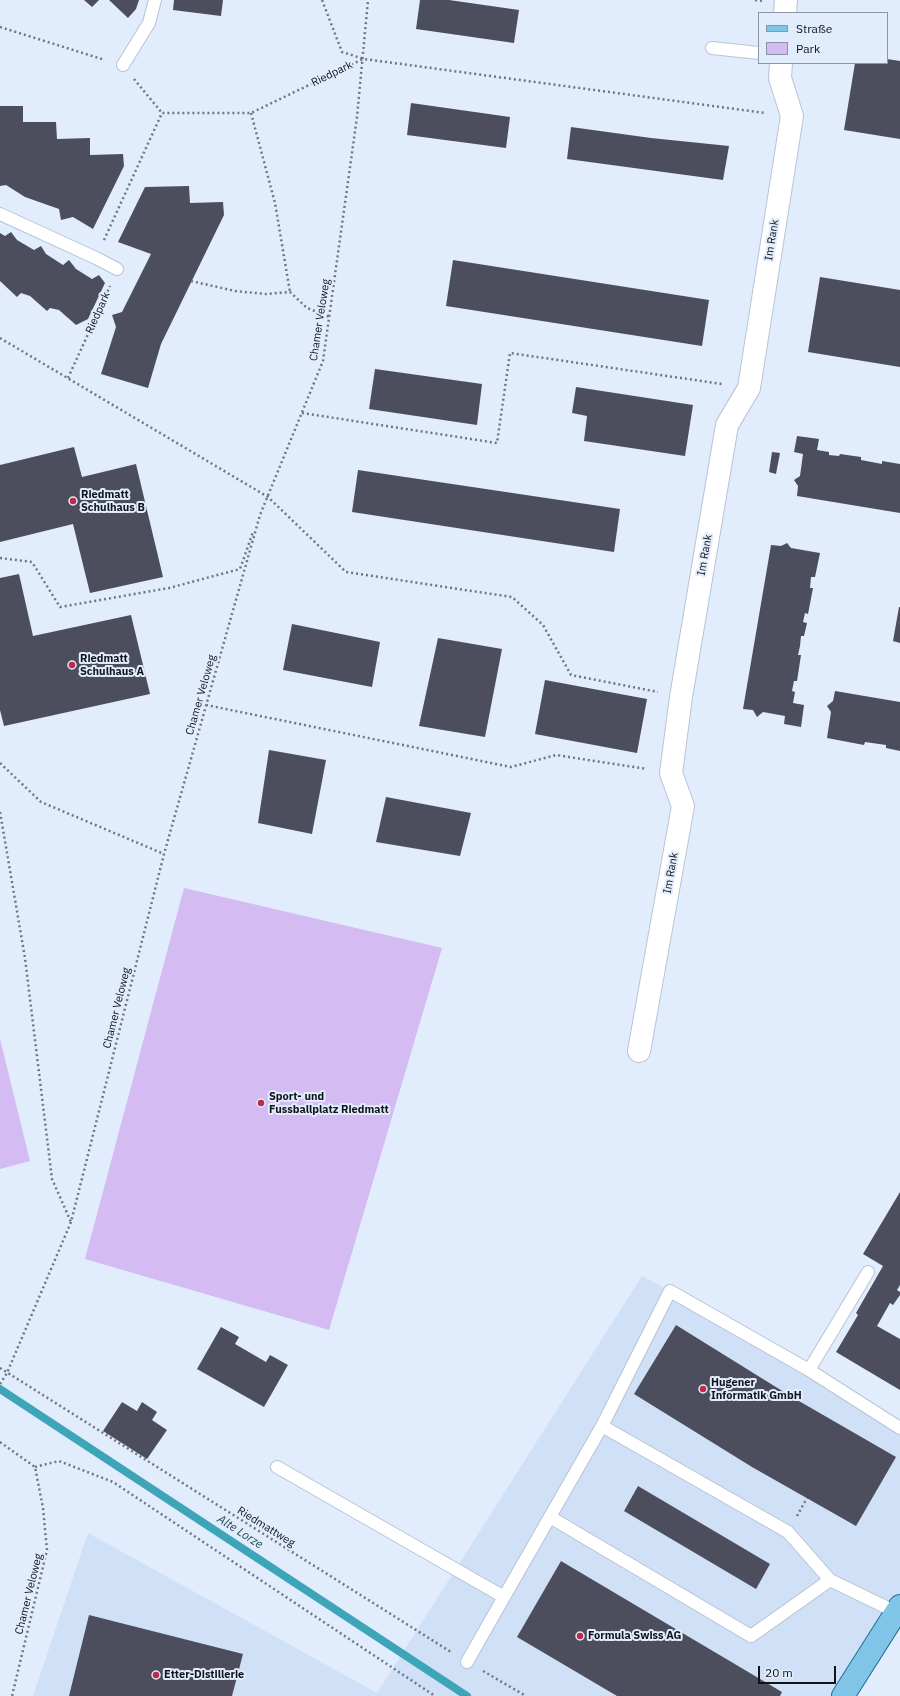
<!DOCTYPE html>
<meta charset="utf-8">
<style>
body{margin:0}
#map{position:relative;width:900px;height:1696px;overflow:hidden;background:#e1ecfd;font-family:"IBM Plex Sans",sans-serif}
canvas{display:block}
.legend{position:absolute;left:758px;top:12px;width:130px;height:52px;box-sizing:border-box;background:#e1ecfd;border:1px solid #8d95a2;margin:0;padding:5px 7px;list-style:none;font-size:12px;color:#101319}
.legend li{display:flex;align-items:center;gap:8px;height:20px}
.legend b{width:20px;border:1px solid #8d95a2}
.scale{position:absolute;left:758px;top:1666px;width:78px;height:18px;box-sizing:border-box;border:2px solid #101319;border-top:0;padding-left:5px;font-size:12px;line-height:14px;white-space:nowrap;color:#101319;-webkit-text-stroke:3px #e1ecfd;paint-order:stroke}
</style>
<div id="map">
<canvas width="900" height="1696"></canvas>
<ul class="legend">
<li><b style="height:5px;background:#80c5e7"></b>Straße</li>
<li><b style="height:11px;background:#d4bbf2"></b>Park</li>
</ul>
<div class="scale">20 m</div>
</div>
<script>
const ctx = document.querySelector('canvas').getContext('2d');
ctx.lineJoin = 'round';
function fillPath(path, color) {
  ctx.fillStyle = color;
  ctx.fill(path, 'evenodd');
}
function stroke(path, color, width, dash) {
  ctx.strokeStyle = color;
  ctx.lineWidth = width;
  ctx.lineCap = dash ? 'butt' : 'round';
  ctx.setLineDash(dash || []);
  ctx.stroke(path);
}
function drawText(font, color, halo, rows, align = 'center') {
  ctx.font = font + ' "IBM Plex Sans",sans-serif';
  ctx.lineWidth = 4;
  ctx.setLineDash([]);
  ctx.textBaseline = 'middle';
  ctx.strokeStyle = halo;
  ctx.fillStyle = color;
  for (const [text, x, y, turn = 0] of rows) {
    ctx.save();
    ctx.translate(x, y);
    ctx.rotate((+turn || 0) * Math.PI / 180);
    ctx.textAlign = isNaN(turn) ? turn : align;
    if (halo) ctx.strokeText(text, 0, 0);
    ctx.fillText(text, 0, 0);
    ctx.restore();
  }
}
const built = new Path2D(`
 M642 1276 670 1291 900 1428V1599L845 1696H33L88 1533 377 1693Z`);
const green = new Path2D(`
 M184 888 442 948 329 1330 85 1259Z
 M0 1039 30 1161 0 1169Z`);
const stream = new Path2D(`
 M0 1389 467 1696`);
const building = new Path2D(`
 M84 0H99L92 7Z
 M109 0H139L136 9 128 18Z
 M174 0H223L221 16 173 10Z
 M420 0H449L519 10 514 43 416 29Z
 M887 59 900 61V139L844 130 855 63H887Z
 M411 103 510 117 506 148 407 135Z
 M0 106H23V122H56L57 139 90 138V155L123 154 124 166 93 229 73 217 61 220 59 209 25 197 6 185 0 186Z
 M571 127 651 138 729 146 723 180 567 159Z
 M189 186 190 203 223 202 224 215 161 344 148 388 101 374 116 327 112 315 122 312 151 254 118 242 145 187Z
 M11 232 17 240 34 250 41 246 46 254 63 265 69 260 76 269 92 279 99 275 105 283 88 319 76 325 59 310 50 308 47 311 30 296 21 293 17 297 0 281V233L5 236Z
 M453 260 709 300 702 346 446 306Z
 M820 277 900 290V367L808 352Z
 M375 369 482 384 477 425 369 409Z
 M576 387 693 405 685 456 584 441 587 416 572 413Z
 M797 436 819 439 817 450 829 452V455L839 456 840 454 861 457V460L882 464V461L900 464V513L797 496 798 486 794 480 800 476 803 454 794 452Z
 M74 447 82 477 136 464 163 577 90 593 73 524 0 542V465Z
 M772 452 780 453 776 474 769 472Z
 M358 470 620 509 614 552 352 512Z
 M787 543 791 548 820 553 815 577H811L810 588H813L808 614 805 613 803 622 807 623 804 636H801L800 646 798 655H801L797 681H794L792 691 795 692 793 703 804 705 801 727 784 724 785 716 763 712 757 717 753 710 743 709 771 545 781 546Z
 M19 574 33 636 131 615 150 694 4 726 0 710V578Z
 M899 607H900V643L893 641Z
 M292 624 380 642 372 687 283 670Z
 M438 638 502 649 485 737 419 726Z
 M545 680 647 699 637 753 535 734Z
 M835 691 900 702V751L886 748V745L865 742 864 745 827 738 831 712 827 706 833 701Z
 M269 750 326 760 312 834 258 823Z
 M386 797 471 813 460 856 376 842Z
 M900 1192V1285L897 1290 900 1292V1295L893 1305 890 1303 877 1326 900 1339V1390L836 1352 858 1315 856 1313 883 1266 863 1254Z
 M676 1325 792 1397 896 1457 856 1526 752 1467 634 1394Z
 M221 1327 239 1337 235 1344 266 1362 270 1355 288 1365 264 1407 197 1369Z
 M122 1402 137 1411 142 1402 157 1412 152 1420 167 1430 147 1459 103 1431Z
 M638 1486 770 1564 756 1589 624 1511Z
 M561 1561 782 1692 780 1696H617L517 1637Z
 M89 1615 243 1654 232 1696H69Z`);
const path = new Path2D(`
 M322 0 342 52 364 59 765 113
 M755 0 763 1
 M0 27 105 60
 M134 79 162 113
 M251 113 275 203 290 292
 M104 240 162 113H251L363 59
 M191 281 235 291 266 294 290 292 307 308 330 317
 M0 338 268 497 346 572 512 597 543 625 571 675 658 692
 M68 378 110 286
 M302 413 497 443 510 353 722 384
 M0 558 32 562 60 607 169 588 240 569 253 532
 M206 705 511 767 556 755 647 769
 M0 763 41 802 164 854
 M0 812 25 958 52 1179 71 1222
 M0 1368 451 1652
 M0 1384 7 1373 71 1222 164 854 260 515 323 361 357 117 368 0
 M0 1442 35 1467 43 1508 47 1550 12 1696
 M35 1467 59 1461 113 1482 435 1696
 M797 1516 807 1498
 M483 1671 526 1696`);
const service = new Path2D(`
 M712 48 759 53
 M123 65 149 23 155 0
 M0 214 96 258 117 269
 M809 1370 868 1272
 M277 1467 504 1597 602 1426
 M550 1517 751 1636 830 1580
 M896 1612 830 1580 788 1532 602 1426 670 1291 809 1370 900 1428
 M467 1662 504 1597`);
const minor = new Path2D(`
 M785 13 786 0
 M639 1051 683 806 671 773 681 697 727 425 749 388 792 116 780 78 781 63`);
const primary = new Path2D(`
 M843 1696 900 1606`);
const markers = [
 [73,501,4,"#bc2b4a"],
 [72,665,4,"#bc2b4a"],
 [261,1103,4,"#bc2b4a"],
 [703,1389,4,"#bc2b4a"],
 [580,1636,4,"#bc2b4a"],
 [156,1675,4,"#bc2b4a"]
];
const streetNames = [
 ["Riedpark",332,74,-26],
 ["Im Rank",772,240,-81],
 ["Riedpark",98,313,-66],
 ["Chamer Veloweg",320,320,-81],
 ["Im Rank",705,555,-80],
 ["Chamer Veloweg",201,695,-74],
 ["Im Rank",671,873,-80],
 ["Chamer Veloweg",117,1008,-76],
 ["Riedmattweg",266,1527,32],
 ["Chamer Veloweg",29,1594,-76]
];
const poiNames = [
 ["Riedmatt",81,495],
 ["Schulhaus B",81,508],
 ["Riedmatt",80,659],
 ["Schulhaus A",80,672],
 ["Sport- und",269,1097],
 ["Fussballplatz Riedmatt",269,1110],
 ["Hugener",711,1383],
 ["Informatik GmbH",711,1396],
 ["Formula Swiss AG",588,1636],
 ["Etter-Distillerie",164,1675]
];
const waterNames = [
 ["Alte Lorze",240,1532,33]
];
fillPath(built, '#d0e0f6');
fillPath(green, '#d4bbf2');
stroke(stream, '#3ea5b9', 8);
fillPath(building, '#4d4e5d');
stroke(service, '#b9c3d4', 14);
stroke(minor, '#b9c3d4', 24);
stroke(primary, '#226d94', 24);
stroke(path, '#6f7681', 2.5, [2, 3]);
stroke(service, '#fff', 12);
stroke(minor, '#fff', 22);
stroke(primary, '#80c5e7', 22);
for (const [x, y, r, color] of markers) {
  const dot = new Path2D();
  dot.arc(x, y, r, 0, 2 * Math.PI);
  ctx.fillStyle = color;
  ctx.fill(dot);
  stroke(dot, '#e1ecfd', 1.5);
}
drawText('11px', '#101319', '#e1ecfd', streetNames);
drawText('bold 11px', '#101319', '#e1ecfd', poiNames, 'left');
drawText('italic 12px', '#214e57', '#e1ecfd', waterNames);
</script>
